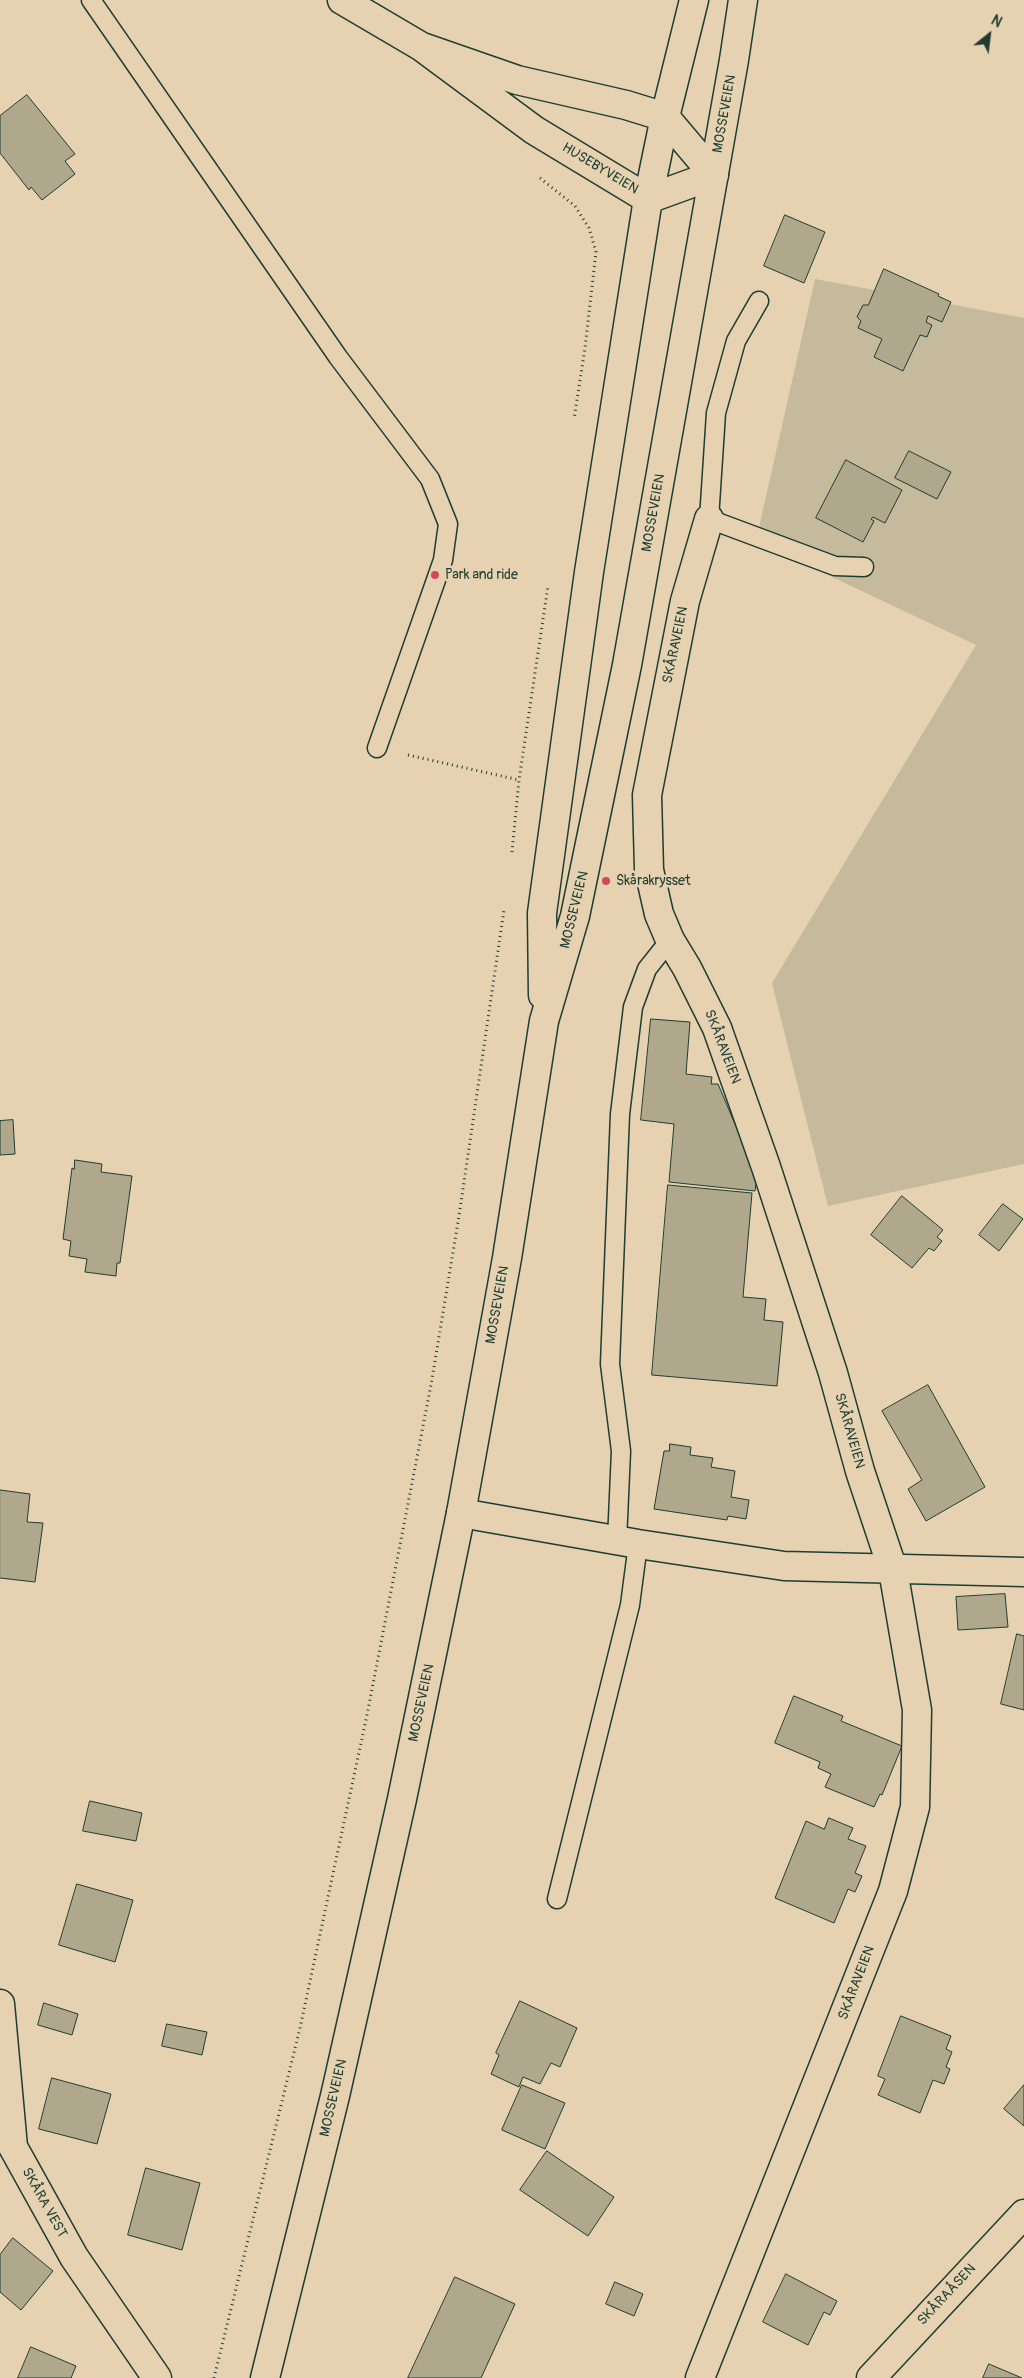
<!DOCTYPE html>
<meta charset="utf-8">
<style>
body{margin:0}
#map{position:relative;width:1024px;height:2378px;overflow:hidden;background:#e6d2b0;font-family:Pangolin,sans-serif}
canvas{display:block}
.north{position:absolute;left:964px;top:10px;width:50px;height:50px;-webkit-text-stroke:4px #e6d2b0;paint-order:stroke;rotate:29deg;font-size:14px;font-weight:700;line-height:20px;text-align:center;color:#1f3d34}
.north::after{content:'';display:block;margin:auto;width:18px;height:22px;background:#1f3d34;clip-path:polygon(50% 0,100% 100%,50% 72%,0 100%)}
</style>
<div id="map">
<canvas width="1024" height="2378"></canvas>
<div class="north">N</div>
</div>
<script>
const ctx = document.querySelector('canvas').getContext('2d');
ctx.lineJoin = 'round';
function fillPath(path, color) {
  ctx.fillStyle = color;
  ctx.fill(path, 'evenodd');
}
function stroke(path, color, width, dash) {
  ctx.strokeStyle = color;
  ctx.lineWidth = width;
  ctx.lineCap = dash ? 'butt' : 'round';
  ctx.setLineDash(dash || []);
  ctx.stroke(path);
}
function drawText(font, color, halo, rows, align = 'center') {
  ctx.font = font + ' Pangolin,sans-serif';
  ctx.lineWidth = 5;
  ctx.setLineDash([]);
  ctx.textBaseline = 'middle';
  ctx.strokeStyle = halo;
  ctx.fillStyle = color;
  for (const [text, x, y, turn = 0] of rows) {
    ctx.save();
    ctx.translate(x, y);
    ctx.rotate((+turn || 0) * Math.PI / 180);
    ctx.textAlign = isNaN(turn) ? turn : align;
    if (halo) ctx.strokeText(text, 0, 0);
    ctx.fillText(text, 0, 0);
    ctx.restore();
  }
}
const green = new Path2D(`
 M815 279 1024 318V1164L828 1206 772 983 976 645 756 541Z`);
const building = new Path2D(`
 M27 95 75 154 65 161 75 174 42 200 31 187 29 190 0 153V116Z
 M785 215 825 232 804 283 764 266Z
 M884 269 939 294 938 296 951 302 942 322 928 316 926 322 932 325 927 337 920 335 903 371 874 357 882 339 858 328 861 321 857 317 863 305H868Z
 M909 451 951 472 937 499 895 478Z
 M846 460 902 490 885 523 873 517 871 519 874 521 863 542 816 518Z
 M651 1019 690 1022 686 1074 712 1077 711 1084H718L757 1176 755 1191 669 1182 674 1124 641 1120Z
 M13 1120 15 1154 0 1155V1121Z
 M75 1160 102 1164 101 1172 132 1176 120 1263H117L116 1276 85 1272 87 1259 69 1256 71 1241 63 1239 72 1168 74 1169Z
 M668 1185 752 1193 743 1297 766 1299 764 1320 783 1322 777 1386 652 1375Z
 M902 1196 943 1230 937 1237 942 1241 934 1251 929 1248 912 1268 871 1235Z
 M1003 1204 1023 1219 999 1251 979 1235Z
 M928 1385 985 1487 926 1521 908 1489 922 1480 882 1411Z
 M670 1444 691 1447 690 1455 713 1458 711 1467 735 1471 731 1497 749 1500 746 1519 728 1516 727 1520 654 1509 664 1451H669Z
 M0 1490 30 1494 27 1522 43 1523 35 1582 0 1578Z
 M1005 1594 1008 1627 958 1630 956 1597Z
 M1017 1634 1024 1636V1710L1001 1704Z
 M794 1696 843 1716 841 1721 902 1746 882 1795 880 1794 874 1807 825 1787 831 1774 818 1768 820 1762 775 1743Z
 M90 1801 142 1813 136 1841 83 1831Z
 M829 1818 853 1828 848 1839 866 1846 855 1873 862 1876 855 1892 848 1889 834 1923 775 1898 806 1821 824 1829Z
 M77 1884 133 1900 115 1962 59 1945Z
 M520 2001 577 2028 560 2067 551 2063 540 2084 523 2077 519 2087 491 2074 499 2055 496 2053Z
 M44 2003 78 2014 72 2035 38 2025Z
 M901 2016 951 2036 946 2049 952 2052 946 2067 950 2069 944 2084 933 2080 920 2113 878 2095 885 2079 878 2076Z
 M167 2024 207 2032 202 2055 162 2046Z
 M52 2078 111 2094 97 2144 39 2129Z
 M522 2085 565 2103 545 2149 502 2130Z
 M1024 2085V2126L1004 2109Z
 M547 2151 614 2197 588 2236 520 2190Z
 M146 2168 200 2183 182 2250 128 2235Z
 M13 2238 53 2271 21 2310 0 2292V2255Z
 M786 2274 837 2301 830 2315 824 2312 808 2345 763 2322Z
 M455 2277 515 2304 481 2378H408Z
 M615 2282 643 2294 634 2316 606 2304Z
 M31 2347 76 2366 71 2378H18Z
 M989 2364 1022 2378H983Z`);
const path = new Path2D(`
 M540 178 575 206 589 228 596 252 585 348 574 419
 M408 755 519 780
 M512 852 519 780 548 586
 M214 2378 300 2028 367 1715 431 1385 459 1216 504 910`);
const lane = new Path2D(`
 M91 0 338 357 430 479 448 524 443 560 377 748
 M759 301 736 341 716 413 709 519 835 566 864 567
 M617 1541 621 1451 610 1364 620 1114 633 1007 647 969 670 940
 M557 1899 630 1605 638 1544`);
const street = new Path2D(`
 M461 1513 638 1544 784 1566 1024 1572
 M0 2004 13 2147 74 2257 157 2378
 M700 2378 893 1891 915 1807 917 1710 893 1570 860 1471 833 1373 766 1167 717 1028 687 968 670 940 659 914 649 870 647 795 685 601 709 519
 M871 2378 1024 2214`);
const primary = new Path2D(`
 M342 0 422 47 534 130 648 199 714 175 665 117 626 105 517 80 422 47`);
const highway = new Path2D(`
 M543 995 542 913 589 572 648 199 665 117 694 0
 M265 2378 335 2096 402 1799 461 1513 507 1258 544 1021 575 916 627 665 734 60 743 0`);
const markers = [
 [435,575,5,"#d1495b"],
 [606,881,5,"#d1495b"]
];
const streetNames = [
 ["MOSSEVEIEN",725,114,-80],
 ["HUSEBYVEIEN",600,169,31],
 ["MOSSEVEIEN",654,513,-80],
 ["SKÅRAVEIEN",676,645,-78],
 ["MOSSEVEIEN",575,910,-76],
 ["SKÅRAVEIEN",722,1047,69],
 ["MOSSEVEIEN",498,1305,-80],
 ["SKÅRAVEIEN",849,1431,74],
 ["MOSSEVEIEN",422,1703,-78],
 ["SKÅRAVEIEN",857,1983,-69],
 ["MOSSEVEIEN",334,2098,-77],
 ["SKÅRA VEST",44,2203,61],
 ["SKÅRAÅSEN",947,2295,-47]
];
const poiNames = [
 ["Park and ride",445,575],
 ["Skårakrysset",616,881]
];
fillPath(green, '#c5ba9b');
fillPath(building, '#afa88d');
stroke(building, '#1f3d34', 1);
stroke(lane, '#1f3d34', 21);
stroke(street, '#1f3d34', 31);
stroke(primary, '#1f3d34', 31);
stroke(highway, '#1f3d34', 31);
stroke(path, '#1f3d34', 3, [1, 4]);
stroke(lane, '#e6d2b0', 18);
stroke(street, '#e6d2b0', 28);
stroke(primary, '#e6d2b0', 28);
stroke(highway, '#e6d2b0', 28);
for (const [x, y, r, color] of markers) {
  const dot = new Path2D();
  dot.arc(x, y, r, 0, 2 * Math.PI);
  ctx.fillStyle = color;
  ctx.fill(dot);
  stroke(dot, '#e6d2b0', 2);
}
drawText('14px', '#1f3d34', '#e6d2b0', streetNames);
drawText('14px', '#1f3d34', '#e6d2b0', poiNames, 'left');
</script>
